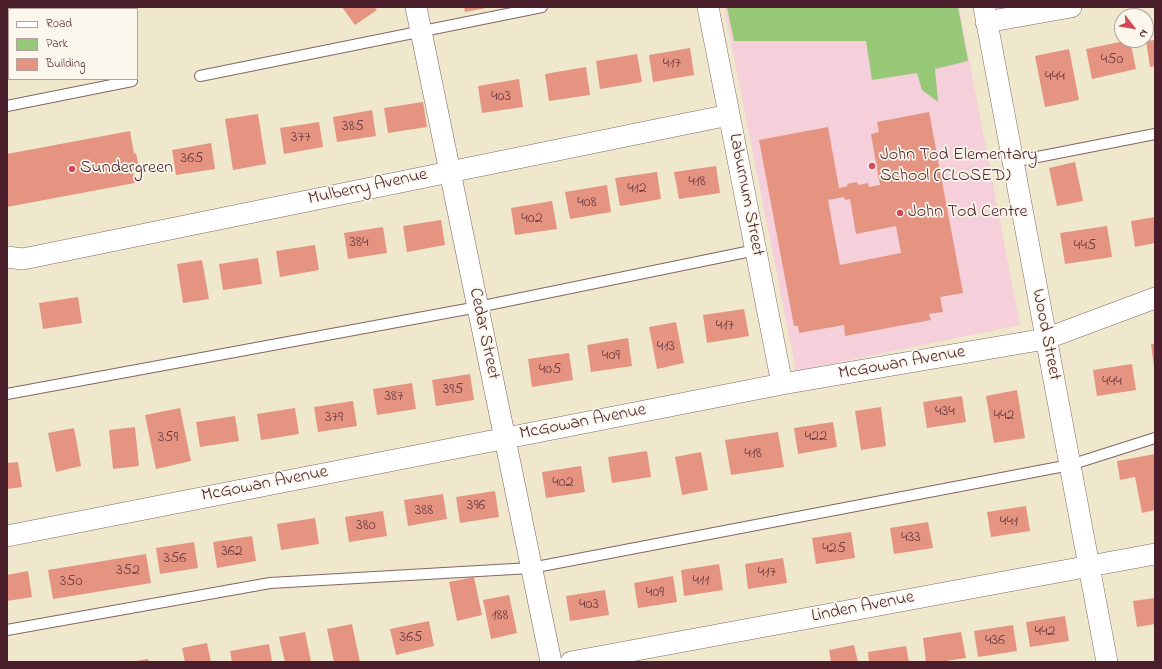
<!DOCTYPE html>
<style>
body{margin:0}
#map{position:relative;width:1162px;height:669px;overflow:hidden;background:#efe8cd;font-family:"Indie Flower",sans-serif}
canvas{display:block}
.frame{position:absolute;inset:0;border:8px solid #4a1f2b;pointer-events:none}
.legend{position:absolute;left:8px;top:8px;width:130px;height:72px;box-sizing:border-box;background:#fbf7ec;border:1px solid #b4a19f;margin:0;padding:5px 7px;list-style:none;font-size:12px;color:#4a1f2b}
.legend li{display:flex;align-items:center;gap:8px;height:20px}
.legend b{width:20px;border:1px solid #b4a19f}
.north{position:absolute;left:1114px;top:8px;width:40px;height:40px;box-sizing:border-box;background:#fbf7ec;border:1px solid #b4a19f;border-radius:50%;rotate:121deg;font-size:11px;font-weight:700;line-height:16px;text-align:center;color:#4a1f2b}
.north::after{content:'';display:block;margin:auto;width:14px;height:18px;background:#d1495b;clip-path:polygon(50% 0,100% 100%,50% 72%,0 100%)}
</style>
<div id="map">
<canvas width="1162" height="669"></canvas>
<div class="frame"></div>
<ul class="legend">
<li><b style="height:5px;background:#fff"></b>Road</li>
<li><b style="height:11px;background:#96c878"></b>Park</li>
<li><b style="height:11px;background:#e49481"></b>Building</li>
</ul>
<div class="north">N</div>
</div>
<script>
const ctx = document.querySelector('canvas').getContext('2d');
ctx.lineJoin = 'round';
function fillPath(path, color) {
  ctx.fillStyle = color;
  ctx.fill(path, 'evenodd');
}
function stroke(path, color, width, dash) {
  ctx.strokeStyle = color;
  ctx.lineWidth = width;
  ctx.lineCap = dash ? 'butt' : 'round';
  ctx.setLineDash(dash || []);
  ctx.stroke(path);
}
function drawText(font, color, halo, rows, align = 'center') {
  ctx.font = font + ' "Indie Flower",sans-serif';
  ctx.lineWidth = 3.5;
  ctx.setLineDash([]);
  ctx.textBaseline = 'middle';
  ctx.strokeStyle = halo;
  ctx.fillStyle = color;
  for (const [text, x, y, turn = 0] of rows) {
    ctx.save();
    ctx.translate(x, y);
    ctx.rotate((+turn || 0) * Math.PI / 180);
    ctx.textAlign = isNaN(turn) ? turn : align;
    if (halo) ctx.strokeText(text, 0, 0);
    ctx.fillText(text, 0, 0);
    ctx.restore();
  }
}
const built = new Path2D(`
 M724 7H959L1020 325 796 371Z`);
const green = new Path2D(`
 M727 7H958L968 61 935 69 938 102 922 90 917 73 872 80 866 41H734Z`);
const building = new Path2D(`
 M342 7H374L377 10 355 25Z
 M464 7H486V8L465 12Z
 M1130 40 1136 69 1092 79 1086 49Z
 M1155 40V66L1150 67 1146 41Z
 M690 48 694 75 653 82 649 55Z
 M1069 49 1079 100 1045 107 1035 56Z
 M637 54 642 82 600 89 596 61Z
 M586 67 590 95 549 101 545 74Z
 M519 79 523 107 482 113 478 86Z
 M423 102 427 127 388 133 384 108Z
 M372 110 376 136 337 142 333 117Z
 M929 112 963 293 940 297 943 312 929 314 931 320 845 336 844 325 799 333 798 326H794L759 140 828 127 839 188 848 186 847 184 857 182 858 185 868 183 869 187 880 185 871 134 879 132 877 122ZM844 197 845 200 850 199 856 234 896 226 901 253 840 265 828 200Z
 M258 114 266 164 233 170 225 119Z
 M319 122 323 147 284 154 280 128Z
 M130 131 134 154 136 153 139 169 133 170 135 183 7 207V154Z
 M211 143 215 169 176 175 172 150Z
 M1075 162 1083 201 1057 206 1049 168Z
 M716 166 720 193 679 199 674 172Z
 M657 172 661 199 620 206 615 178Z
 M607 185 611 212 570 219 565 192Z
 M552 201 557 229 515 235 511 208Z
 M1155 217V243L1135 247 1131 221Z
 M441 220 445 245 407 252 403 226Z
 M1107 226 1112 257 1065 264 1060 233Z
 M383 227 387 253 348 259 344 233Z
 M315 245 319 270 280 277 276 251Z
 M258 258 262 284 223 290 219 264Z
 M202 260 209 299 183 303 177 264Z
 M78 297 82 323 43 329 39 303Z
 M744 309 749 336 707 343 703 315Z
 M676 322 684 363 657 369 649 327Z
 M628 338 632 366 591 372 587 345Z
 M1151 344H1155V367H1154Z
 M569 353 573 380 532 387 528 359Z
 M1132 364 1136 390 1097 396 1093 370Z
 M470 374 474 400 436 406 432 380Z
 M412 383 416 409 377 415 373 389Z
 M1017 390 1025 438 994 443 986 396Z
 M962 396 966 422 927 428 923 402Z
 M353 401 357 426 318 432 314 407Z
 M881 407 886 446 861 450 855 411Z
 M180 408 191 461 156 469 145 415Z
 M295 408 299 434 261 440 257 414Z
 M235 416 239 441 200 447 196 422Z
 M833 422 837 447 798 454 794 428Z
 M135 427 139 466 113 469 109 430Z
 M74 428 81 466 56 472 48 433Z
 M778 432 784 467 731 475 725 440Z
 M647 451 651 477 612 483 608 457Z
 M701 452 708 490 682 495 675 457Z
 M1155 454V510L1142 513 1135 477 1120 480 1117 461Z
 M18 462 22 487 7 489V463Z
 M581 466 585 492 546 498 542 472Z
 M495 491 499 517 460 523 456 497Z
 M443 494 447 519 408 526 404 500Z
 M1026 506 1030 531 991 537 987 512Z
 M383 511 387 536 349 542 345 517Z
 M315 518 319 544 281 550 277 524Z
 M928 522 933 548 894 554 890 528Z
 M851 532 855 558 816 564 812 538Z
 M252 536 256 561 217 568 213 542Z
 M194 542 198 568 160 574 156 548Z
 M146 554 151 583 53 599 48 570Z
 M783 558 787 583 748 589 745 564Z
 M719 564 723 590 684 596 681 570Z
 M28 571 32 597 7 601V575Z
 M673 576 677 602 638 608 634 583Z
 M474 577 482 615 457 621 449 582Z
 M605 590 609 615 570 621 566 596Z
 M509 595 517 633 491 639 483 600Z
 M1155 598V624L1137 627 1133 601Z
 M1065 616 1069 641 1030 647 1026 622Z
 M429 621 434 646 396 655 390 629Z
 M352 624 360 662H334L327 629Z
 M1013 625 1017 651 978 657 974 631Z
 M305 632 311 662H285L279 637Z
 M961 632 966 658 939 662H926L923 638Z
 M207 643 211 662H185L182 648Z
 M269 644 272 662H232L230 651Z
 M854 645 858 662H831L829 650Z
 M906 646 909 662H869L868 652Z
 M148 659 149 662H136V661Z`);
const lane = new Path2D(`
 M32 9 33 7
 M7 62 9 58
 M200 76 542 7
 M7 106 132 81
 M1012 162 1155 134
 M7 394 478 307 756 250
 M7 630 270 583 531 568 1070 465 1155 438`);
const street = new Path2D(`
 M416 7 551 662
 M708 7 782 384
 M984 7 1107 662
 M986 22 1071 7
 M7 257 23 259 729 115
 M7 536 782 384 1045 339 1155 298
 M571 662 1155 554`);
const markers = [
 [872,166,4,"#d1495b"],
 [72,169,4,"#d1495b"],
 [900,213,4,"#d1495b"]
];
const numberNames = [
 ["450",1112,60],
 ["417",672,64],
 ["444",1055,77],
 ["403",501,97],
 ["385",353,127],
 ["377",301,138],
 ["365",192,159],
 ["418",697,182],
 ["412",637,189],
 ["408",587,203],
 ["402",532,219],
 ["384",359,243],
 ["445",1085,246],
 ["417",725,326],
 ["413",666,347],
 ["409",611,356],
 ["405",550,370],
 ["444",1112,382],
 ["395",453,390],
 ["387",394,397],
 ["434",945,412],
 ["442",1004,416],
 ["379",334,418],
 ["422",816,437],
 ["359",168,438],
 ["418",753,454],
 ["402",563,483],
 ["396",476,506],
 ["388",424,511],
 ["441",1009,522],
 ["380",366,526],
 ["433",911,538],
 ["425",834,549],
 ["362",232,552],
 ["356",175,559],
 ["352",128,571],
 ["417",767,573],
 ["411",701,581],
 ["350",71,582],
 ["409",655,593],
 ["403",589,605],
 ["188",500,616],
 ["442",1045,632],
 ["365",411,638],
 ["436",995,641]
];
const poiNames = [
 ["John Tod Elementary",880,156],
 ["School (CLOSED)",880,177],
 ["Sundergreen",80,169],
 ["John Tod Centre",908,213]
];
const streetNames = [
 ["Mulberry Avenue",368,188,-12],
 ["Laburnum Street",745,195,79],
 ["Cedar Street",483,334,78],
 ["Wood Street",1045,335,79],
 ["McGowan Avenue",902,364,-10],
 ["McGowan Avenue",583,423,-11],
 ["McGowan Avenue",265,485,-11],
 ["Linden Avenue",863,608,-11]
];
fillPath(built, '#f5cfda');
fillPath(green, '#96c878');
fillPath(building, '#e49481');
stroke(lane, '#846564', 12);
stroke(street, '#846564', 22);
stroke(lane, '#fff', 10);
stroke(street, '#fff', 21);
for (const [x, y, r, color] of markers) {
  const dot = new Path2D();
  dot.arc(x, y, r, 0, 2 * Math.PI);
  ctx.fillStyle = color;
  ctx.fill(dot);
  stroke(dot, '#fbf7ec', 1.5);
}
drawText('16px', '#703c40', null, numberNames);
drawText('18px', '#4a1f2b', '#fbf7ec', poiNames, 'left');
drawText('18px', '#4a1f2b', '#fbf7ec', streetNames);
</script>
